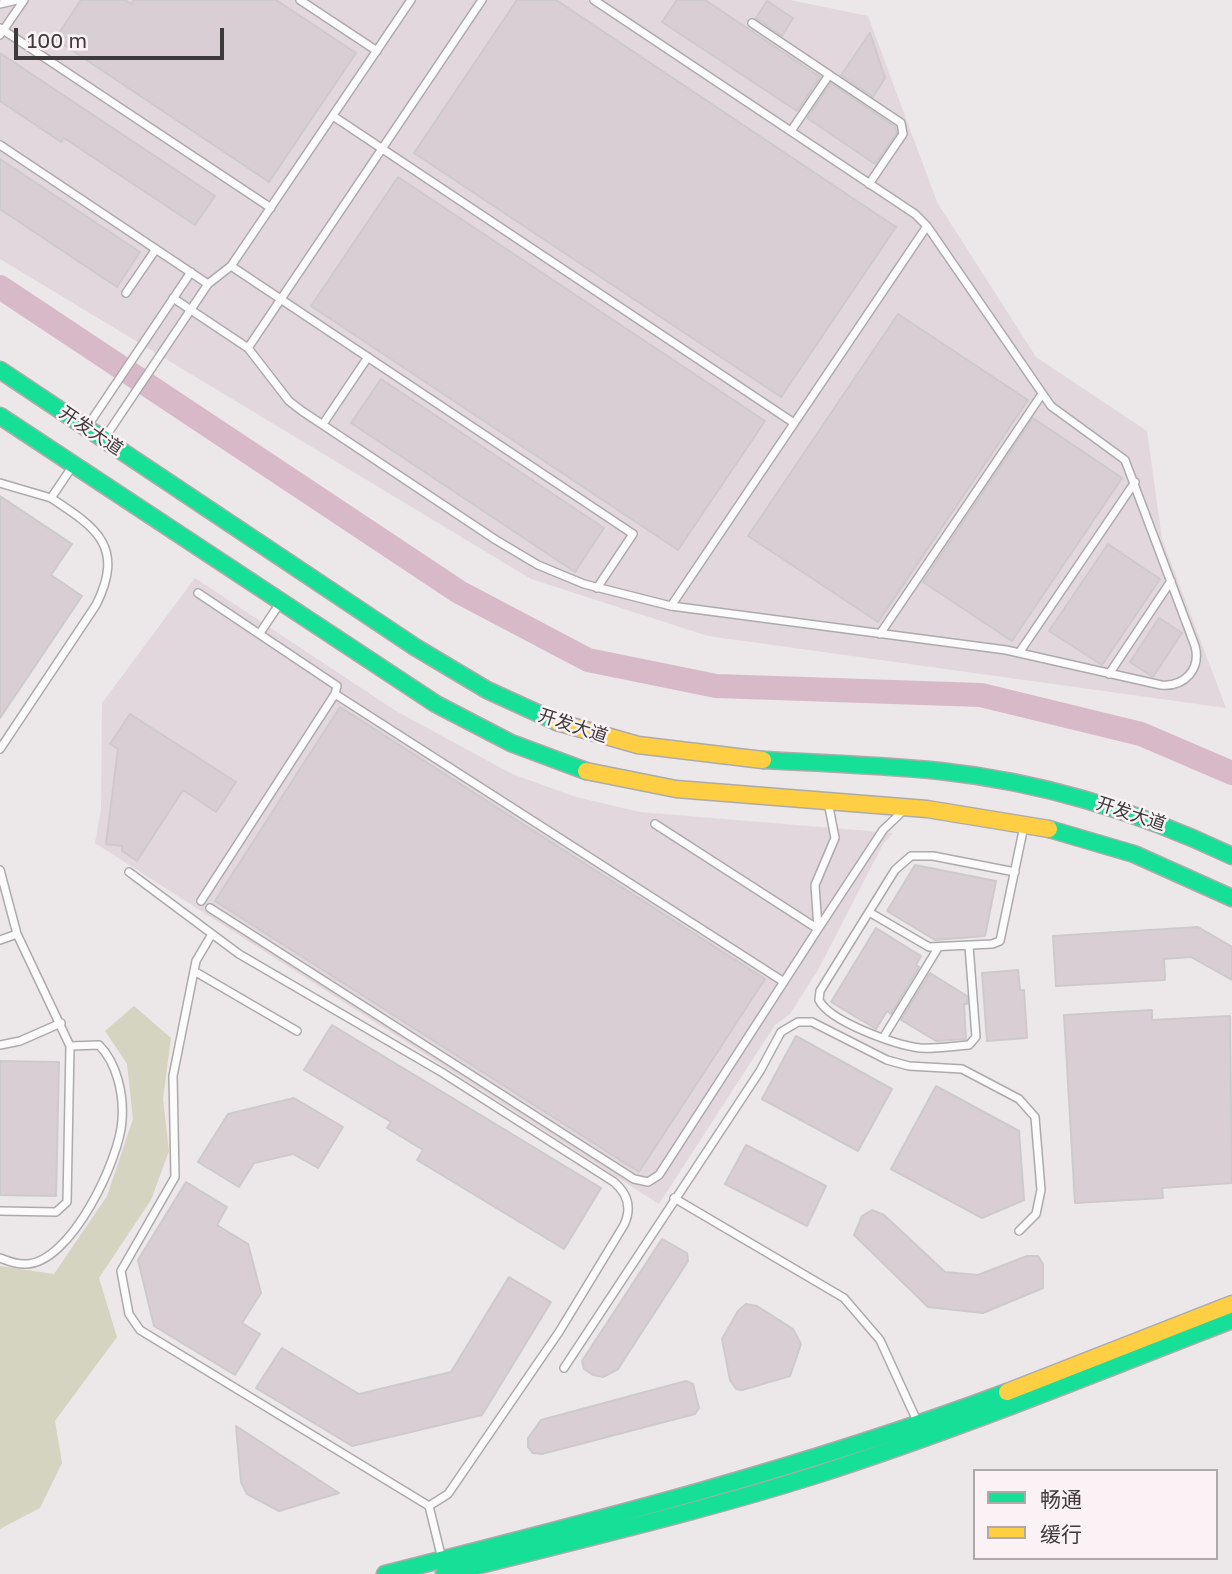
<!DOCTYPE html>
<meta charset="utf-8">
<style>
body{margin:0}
#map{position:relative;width:1232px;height:1574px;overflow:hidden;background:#ece7e9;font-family:"Golos Text","Noto Sans SC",sans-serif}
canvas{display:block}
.legend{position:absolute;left:973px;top:1469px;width:245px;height:91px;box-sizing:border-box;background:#fbf2f6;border:2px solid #afa8ac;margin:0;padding:9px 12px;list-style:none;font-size:21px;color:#3e3a3c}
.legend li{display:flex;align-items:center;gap:14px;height:35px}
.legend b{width:35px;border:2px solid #afa8ac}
.scale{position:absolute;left:14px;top:28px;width:210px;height:32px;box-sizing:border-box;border:4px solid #3e3a3c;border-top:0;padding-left:9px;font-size:21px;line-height:24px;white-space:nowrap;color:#3e3a3c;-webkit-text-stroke:5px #fbf2f6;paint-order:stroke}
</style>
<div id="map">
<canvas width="1232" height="1574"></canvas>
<ul class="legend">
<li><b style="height:9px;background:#16e098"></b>畅通</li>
<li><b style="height:9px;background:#ffcf43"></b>缓行</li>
</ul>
<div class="scale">100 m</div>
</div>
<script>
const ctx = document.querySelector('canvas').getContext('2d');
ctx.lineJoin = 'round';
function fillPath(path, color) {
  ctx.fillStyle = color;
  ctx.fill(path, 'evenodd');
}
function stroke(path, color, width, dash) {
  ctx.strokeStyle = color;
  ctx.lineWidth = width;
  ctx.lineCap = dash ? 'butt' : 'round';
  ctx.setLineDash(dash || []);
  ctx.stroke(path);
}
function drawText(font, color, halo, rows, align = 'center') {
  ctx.font = font + ' "Golos Text","Noto Sans SC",sans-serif';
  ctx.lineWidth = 5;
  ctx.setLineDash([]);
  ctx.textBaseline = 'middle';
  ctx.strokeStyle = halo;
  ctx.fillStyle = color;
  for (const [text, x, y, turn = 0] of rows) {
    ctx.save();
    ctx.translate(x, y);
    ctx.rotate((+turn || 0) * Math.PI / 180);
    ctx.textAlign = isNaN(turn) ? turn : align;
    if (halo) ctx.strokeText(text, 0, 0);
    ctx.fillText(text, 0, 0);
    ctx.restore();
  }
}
const built = new Path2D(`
 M0 0H790L868 16 937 202 1036 357 1147 431 1162 539 1226 708 708 636 531 579 0 259Z
 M195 578 396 711 512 774 576 797 640 812 893 833 883 844 818 970 790 1014 775 1025 659 1204 95 843 101 809 102 703Z`);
const green = new Path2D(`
 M134 1006 171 1038 163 1099 169 1151 151 1200 99 1278 117 1337 55 1421 62 1463 40 1508 0 1529V1266L54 1274 107 1196 133 1119 127 1064 105 1031Z`);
const river = new Path2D(`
 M0 287 459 592 588 660 716 686 981 695 1141 734 1232 773`);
const building = new Path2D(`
 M81 0H125L131 4 134 0H276L356 53 269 182 55 39Z
 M517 0H556L896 227 781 397 414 153Z
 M677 0H705L820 77 797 111 662 22Z
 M767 1 793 18 782 36 756 18Z
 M870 33 885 78 873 97 841 75Z
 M0 53 215 196 195 225 64 138 61 142 0 101Z
 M831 83 895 127 897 133 875 164 807 118Z
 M0 159 140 252 117 287 0 209Z
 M398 177 765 421 678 550 311 306Z
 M898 314 1028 400 878 622 748 536Z
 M381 379 604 528 575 572 351 423Z
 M1033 418 1122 478 1012 641 923 582Z
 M0 496 72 544 51 575 82 596 0 718Z
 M1108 544 1160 579 1102 665 1049 631Z
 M1159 618 1182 633 1153 677 1130 662Z
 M340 707 765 979 639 1172 215 901Z
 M130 714 236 782 216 812 183 790 137 861 122 851V846L106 844 118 749 110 744Z
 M915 865 996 881 985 936 935 940 887 911Z
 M1198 927 1232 947V980L1191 957 1164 959 1165 980 1056 986 1053 936Z
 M876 928 921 956 916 965 919 967 891 1014 887 1011 876 1029 831 1002Z
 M1018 970 1020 990H1024L1027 1038 987 1041 982 973Z
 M930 973 967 996V1004H964L966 1039 936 1041 901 1020Z
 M1152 1010V1020L1230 1016 1232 1183 1162 1188 1163 1198 1075 1203 1064 1015Z
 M332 1025 601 1188 564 1249 417 1160 423 1150 387 1128 391 1122 304 1070Z
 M796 1036 892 1089 858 1151 762 1099Z
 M0 1061 59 1062 56 1196 0 1195Z
 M936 1086 1019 1131 1024 1200 982 1218 891 1169Z
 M294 1098 343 1127 318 1168 293 1154 254 1163 239 1187 198 1162 228 1114Z
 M746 1145 826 1186 807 1226 725 1184Z
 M186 1182 227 1207 217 1225 248 1244 261 1293 242 1323 260 1334 235 1375 154 1326 138 1260Z
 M872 1210 884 1215 945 1272 978 1275 1027 1256H1038L1043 1264V1288L983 1313 928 1307 854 1235 862 1216Z
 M662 1239 687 1253 688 1261 618 1369 603 1377 593 1375 584 1369 582 1361Z
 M509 1277 551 1302 482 1415 352 1446 256 1388 282 1348 359 1394 451 1372Z
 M746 1304 757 1306 793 1329 801 1344 790 1376 742 1390 736 1389 730 1380 722 1339 738 1311Z
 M686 1381 693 1384 699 1408 695 1414 542 1454 533 1453 528 1447V1438L541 1420Z
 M236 1426 339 1493 279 1511 247 1494 241 1482Z`);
const lane = new Path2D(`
 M300 0 377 51
 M0 4 17 0
 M752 23 901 123 903 134 869 184
 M0 28 271 208
 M0 35 24 0
 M333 116 794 423
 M791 131 829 75
 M0 145 208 284 231 266 411 0
 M231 266 633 534 597 588
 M126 293 156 249
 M173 298 248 348 289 401 302 411 496 540 538 565 584 584 671 606 1006 650 1161 685C1185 687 1201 669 1195 646L1125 460 1051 406 927 226 915 214 594 0
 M248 348 482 0
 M89 424 191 272
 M323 424 368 357
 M106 436 208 284
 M0 483 51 498
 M198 593 337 686 335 694 201 901
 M671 606 927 226
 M260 633 278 606
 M880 634 1042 394
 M1019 653 1135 482
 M1109 674 1171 581
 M335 694 784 982
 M0 749 96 605C125 547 97 528 51 498L72 467
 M0 870 17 934 70 1046 67 1202 56 1212 0 1211
 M129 872 239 954 443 1073 614 1182C628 1194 632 1208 624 1225L559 1332 448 1494 429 1506
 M210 908 634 1179 648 1182 659 1175 818 929 655 824
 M869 912 929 947 992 944 1000 941 1024 826
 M818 928 815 885 835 838 828 802
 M818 929 883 830 904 810
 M212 934 196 961 173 1076 175 1177 121 1271 129 1314 140 1330 429 1506 442 1559
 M0 940 17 934
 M969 946 976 1037 969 1045C953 1046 936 1049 920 1048 896 1045 830 1022 819 1000L820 991 895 870 911 856H933L1015 872
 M194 971 297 1031
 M883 1038 938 948
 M0 1045 20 1041 61 1023
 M674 1198 844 1298 880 1340 917 1421
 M0 1258C8 1261 17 1265 26 1264 71 1263 120 1159 122 1120 124 1095 117 1063 99 1045L70 1046
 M564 1368 760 1071 781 1032 798 1022H812L887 1060 909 1066 962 1069 1019 1099 1035 1117 1041 1190 1036 1214 1019 1231`);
const fast = new Path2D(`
 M0 370 415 647 487 690 557 722
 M0 416 436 704 511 743 586 771
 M763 760C822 763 881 765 940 771 1042 782 1140 812 1232 856
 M1049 829 1134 854 1232 898
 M385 1574C595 1521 804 1468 1007 1392
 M444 1574C569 1542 696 1513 819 1474 959 1429 1095 1373 1232 1320`);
const slow = new Path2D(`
 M557 722 638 745 763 760
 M586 771 676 789 927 809 1049 829
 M1007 1392 1232 1304`);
const streetNames = [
 ["开发大道",91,431,34],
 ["开发大道",573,726,18],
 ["开发大道",1131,814,18]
];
fillPath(built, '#e2d7dc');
fillPath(green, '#d5d4c1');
stroke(river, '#d8b9c7', 24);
fillPath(building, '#d9ced3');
stroke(building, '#cecacc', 2);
stroke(lane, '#adaaab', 10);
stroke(fast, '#adaaab', 19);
stroke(slow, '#adaaab', 19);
stroke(lane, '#fcfbfc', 7);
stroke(fast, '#16e098', 16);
stroke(slow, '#ffcf43', 16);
drawText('18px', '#3e3a3c', '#fbf2f6', streetNames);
</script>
